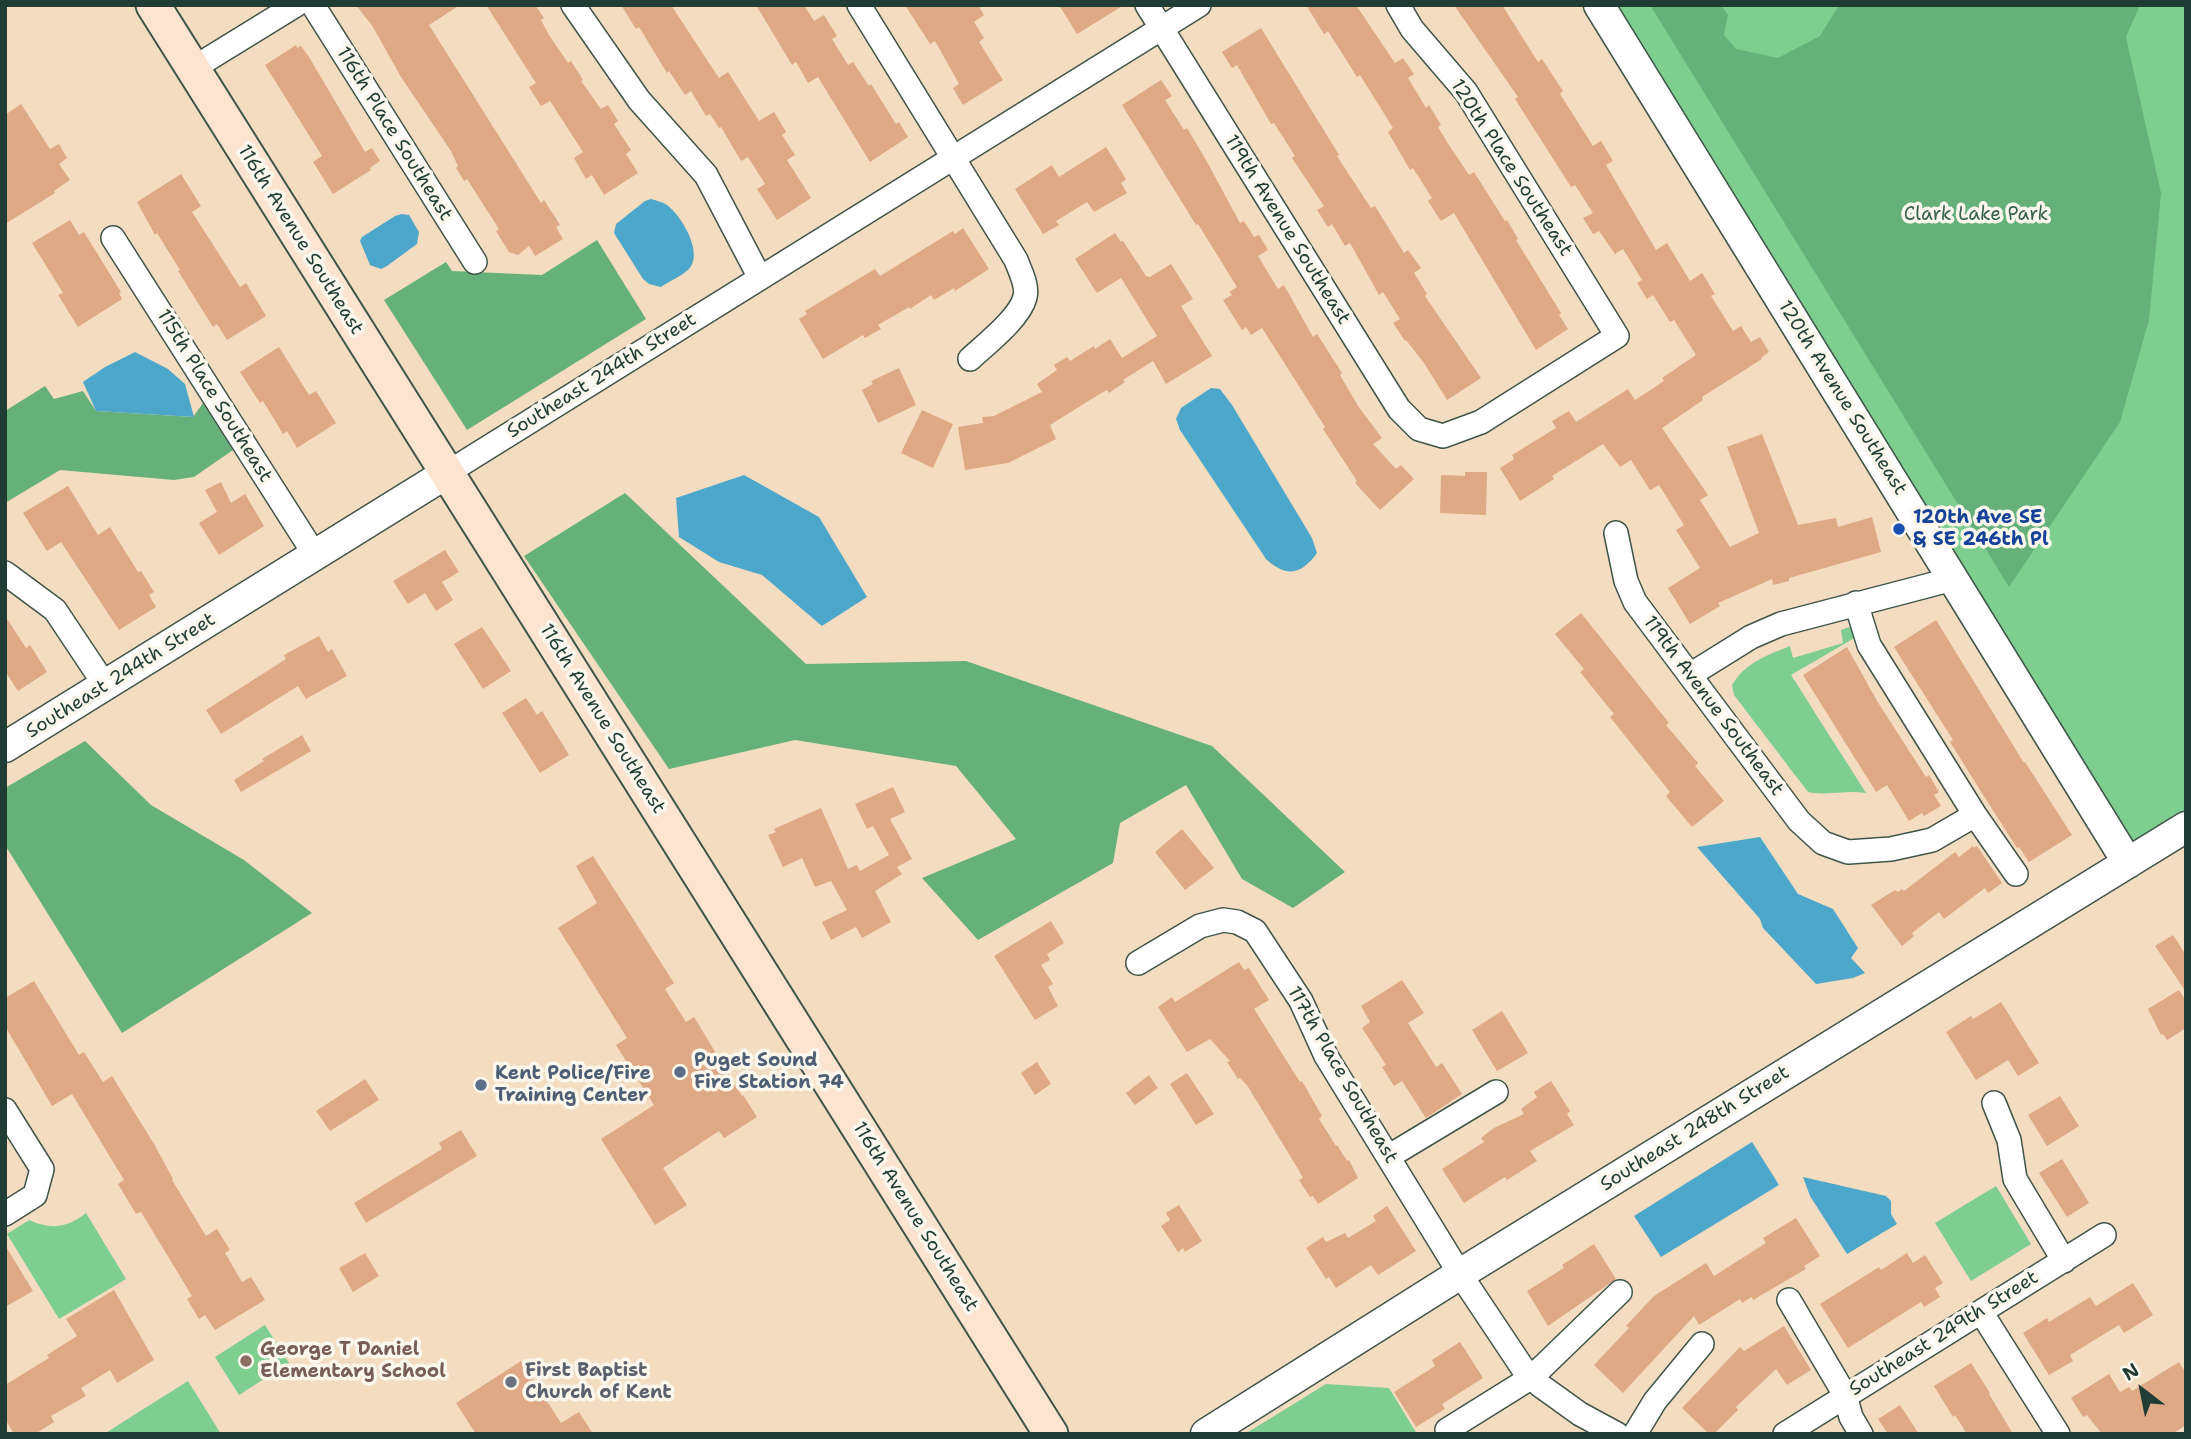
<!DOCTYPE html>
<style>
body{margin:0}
#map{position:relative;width:2191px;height:1439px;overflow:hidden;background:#f4dcc0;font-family:"Shantell Sans",sans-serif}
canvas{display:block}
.frame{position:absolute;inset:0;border:7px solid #1f3d34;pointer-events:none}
.north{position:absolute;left:2107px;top:1355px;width:70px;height:70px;-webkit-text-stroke:5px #fbf7ec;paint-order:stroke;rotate:328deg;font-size:19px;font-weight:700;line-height:28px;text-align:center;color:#1f3d34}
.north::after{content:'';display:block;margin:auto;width:24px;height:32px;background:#1f3d34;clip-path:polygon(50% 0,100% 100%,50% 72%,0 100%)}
</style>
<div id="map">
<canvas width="2191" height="1439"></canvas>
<div class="frame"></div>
<div class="north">N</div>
</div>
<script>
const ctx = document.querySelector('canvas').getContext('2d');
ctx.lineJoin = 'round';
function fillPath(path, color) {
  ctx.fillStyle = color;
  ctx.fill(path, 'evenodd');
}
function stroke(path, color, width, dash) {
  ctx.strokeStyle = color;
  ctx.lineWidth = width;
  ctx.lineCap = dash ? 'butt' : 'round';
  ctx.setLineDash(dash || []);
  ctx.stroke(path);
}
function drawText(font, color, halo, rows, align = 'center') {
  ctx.font = font + ' "Shantell Sans",sans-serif';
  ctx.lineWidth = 7;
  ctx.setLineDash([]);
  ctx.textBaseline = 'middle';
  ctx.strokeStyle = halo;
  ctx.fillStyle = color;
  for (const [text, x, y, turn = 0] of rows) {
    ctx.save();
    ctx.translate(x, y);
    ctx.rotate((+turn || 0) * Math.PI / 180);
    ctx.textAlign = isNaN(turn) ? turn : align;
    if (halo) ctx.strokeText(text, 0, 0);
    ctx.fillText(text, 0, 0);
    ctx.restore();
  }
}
const green = new Path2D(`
 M1599 5H2186V827L2128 863Z
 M1853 626 1856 637 1791 675 1866 793C1846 790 1826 796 1808 792L1734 695 1732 685C1744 664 1767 655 1790 646L1793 658 1843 643 1841 630Z
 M1996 1186 2031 1244 1971 1281 1935 1223Z
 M86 1213 126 1279 59 1319 7 1234 29 1220C50 1230 68 1228 86 1213Z
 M265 1325 289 1363 239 1395 215 1357Z
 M188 1381 221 1434H104Z
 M1326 1384 1389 1388 1417 1434H1245Z`);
const forest = new Path2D(`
 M1650 5H1721L1728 15 1724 35 1736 49 1778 58 1820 36 1839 5H2140L2126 37 2161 193 2149 320 2120 422 2009 587Z
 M597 240 646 319 467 430 384 300 446 262 452 271 542 275Z
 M45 386 54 399 83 391 96 411 193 417 203 403 233 450 194 477 174 480 60 470 5 503V411Z
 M625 493 806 664 966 661 1212 746 1345 872 1293 908 1242 879 1186 785 1120 823 1113 863 978 940 922 878 1016 839 956 766 795 740 669 769 524 556Z
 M85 741 151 805 244 860 312 913 122 1033 5 845V788Z`);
const water = new Path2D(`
 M651 199C657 201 663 202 667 205 681 215 704 253 689 269 682 276 669 281 661 287L649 284 643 279 614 233 616 224 645 201Z
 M402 214 409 215 419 232 417 244 387 266 381 269 370 265 360 241 362 237 395 216Z
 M135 352 168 369 185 384 194 417 96 411 83 382 105 367Z
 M1211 388 1220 389 1232 405 1312 538 1317 553C1300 576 1286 577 1266 559L1180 430 1176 419 1181 408Z
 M744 475 819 517 867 597 822 626 762 575 719 562 679 537 676 498Z
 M1760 837 1798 894 1833 909 1858 948 1851 958 1865 973 1853 978 1816 984 1763 928 1760 919 1697 847Z
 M1752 1142 1779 1185 1661 1257 1634 1216Z
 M1803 1177 1886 1196 1891 1201V1214L1897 1224 1847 1254 1810 1196Z`);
const building = new Path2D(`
 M356 5H460L429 25 541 203 544 200 560 225 556 227 563 239 535 256 529 246 518 255 509 252 496 231 499 229 467 179 464 181 456 168 458 166 451 151 401 77 373 27Z
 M486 5H535L544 18 541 20 549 35 568 63 571 61 583 80 581 81 601 109 608 105 618 121 614 124 631 150 626 154 638 173 604 195 592 175 586 179 574 158 583 152 550 101 541 106 529 87 536 83Z
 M621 5H671L719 78 728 72 759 121 774 112 786 132 782 135 795 155 787 160 811 198 777 220 757 189 765 184 748 157 741 161 721 127 719 128 710 114 706 116 691 91 685 95 669 71 667 73 639 27 636 29Z
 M756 5H804L814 21 824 15 837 36 832 39 848 65 853 62 869 86 871 84 896 124 899 122 908 137 870 162 818 77 808 83 796 62 792 65Z
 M905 5H978L984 15 974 22 984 38 979 42 1003 80 963 105 953 88 959 84 935 41 930 44Z
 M1059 5H1124L1077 34Z
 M1306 5H1356L1395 63 1403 58 1414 74 1408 78 1426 108 1429 105 1441 125 1438 127 1447 142 1469 175 1474 172 1505 221 1507 220 1518 239 1516 240 1561 313 1559 315 1568 329 1536 350 1454 213 1441 221 1428 201 1432 198 1413 168 1410 170 1388 132 1393 128 1360 75 1357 77 1328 31 1324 34Z
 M1454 5H1502L1538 62 1542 59 1563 91 1560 94 1593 146 1601 141 1613 161 1606 165 1656 250 1667 243 1690 281 1702 273 1715 294 1711 296 1733 331 1741 326 1751 342 1760 337 1769 352 1761 358 1762 359 1702 397 1703 400 1662 428 1708 495 1700 500 1730 547 1759 533 1727 447 1762 434 1798 525 1836 518 1838 527 1872 517 1881 552 1789 578V581L1773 585 1772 579 1718 603 1720 606 1690 624 1668 588 1700 568 1676 530 1684 525 1659 485 1650 490 1631 460 1620 467 1603 444 1552 476 1554 479 1520 501 1500 468 1514 459 1512 455 1556 428 1552 421 1569 411 1576 422 1628 389 1635 400 1664 381 1662 378 1696 355 1674 320 1670 322 1653 295 1647 299 1637 283 1642 280 1623 249 1615 254 1599 231 1593 234 1583 218 1593 213 1575 185 1571 187 1515 99 1518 97Z
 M1261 28 1339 155 1337 156 1371 208 1375 206 1404 253 1408 250 1421 268 1414 273 1427 294 1425 296 1481 378 1447 400 1424 363 1406 340 1405 341 1393 323 1400 319 1383 292 1379 295 1350 243 1345 246 1332 224 1328 227 1317 210 1324 206 1292 158 1295 156 1274 123 1271 124 1237 65 1232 68 1222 52Z
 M296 45 297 48 301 46 309 57 365 152 372 148 380 161 370 168 371 170 333 194 313 162 322 156 265 65Z
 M1161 80 1172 96 1165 100 1184 130 1187 128 1206 160 1240 223 1244 221 1254 237 1259 235 1268 250 1258 256 1278 289 1284 285 1313 337 1317 334 1342 373 1340 375 1358 406 1382 438 1373 444 1396 469 1401 465 1414 479 1380 510 1355 483 1357 481 1323 429 1325 427 1262 328 1251 335 1246 327 1242 330 1223 300 1232 295 1229 292 1237 287 1198 224 1196 225 1122 105Z
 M21 104 50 149 59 144 67 158 59 164 70 180 54 191 55 193 5 224V115Z
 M1106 147 1126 179 1121 183 1127 193 1094 212 1087 202 1056 221 1059 225 1043 234 1015 189 1052 165 1059 177Z
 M181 174 201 206 192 212 240 287 246 283 266 316 227 340 217 324 213 327 178 271 180 270 157 233 155 235 137 202Z
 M70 220 79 235 84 232 121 292 119 293 122 299 78 327 58 295 63 293 32 243Z
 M963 228 989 269 955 291 954 288 934 300 931 295 910 309 909 307 878 325 881 329 865 338 863 335 823 359 799 319 807 314 805 311 875 269 880 276 953 231 955 234Z
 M1115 233 1121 242 1123 241 1146 276 1150 277 1171 264 1193 299 1181 306 1212 356 1166 384 1153 361 1123 380 1125 382 1109 393 1107 390 1098 395 1050 425 1056 439 1008 463 965 470 958 427 983 423 982 417 994 416 1042 392 1037 384 1057 370 1054 365 1067 357 1070 361 1094 346 1095 349 1110 339 1122 358 1157 336 1121 278 1097 293 1075 259Z
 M279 347 309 395 316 391 336 423 297 448 287 431 283 434 263 401 260 403 240 372Z
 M899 368 916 405 878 423 862 390 873 384 871 381Z
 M922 410 953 424 933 468 901 453Z
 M1465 472H1487L1486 515 1440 513 1441 475 1465 476Z
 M221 482 231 503 245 494 264 526 219 555 199 523 217 512 205 490Z
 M68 486 98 535 110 527 138 572 141 571 154 592 149 595 156 607 119 630 61 542 47 551 23 513Z
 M445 550 459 572 442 582 453 600 436 611 425 593 408 604 393 581Z
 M1581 613 1669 723 1666 725 1698 763 1695 766 1724 801 1692 827 1666 796 1670 792 1610 717 1614 714 1580 672 1584 669 1555 634Z
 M5 616 26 648 30 645 47 672 18 691 5 671Z
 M1936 620 2024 763 2025 762 2072 835 2029 862 2019 847 2017 848 1980 790 1950 742 1953 740 1894 647Z
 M482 627 511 671 483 689 454 644Z
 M319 636 328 652 332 649 347 676 306 699 298 686 221 734 206 710 286 659 284 655Z
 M1847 647 1877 701 1926 777 1929 775 1939 792 1934 795 1941 806 1924 816 1922 813 1909 821 1887 785 1876 792 1803 675Z
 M526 698 537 715 542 711 569 755 540 773 502 713Z
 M302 735 311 751 241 792 234 780 264 761 262 759Z
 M893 787 905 812 890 819 912 859 897 867 902 874 875 891 891 922 862 938 856 927 831 940 822 922 847 910 831 881 815 887 802 858 783 867 768 835 776 832 774 829 821 808 848 869 857 865 860 871 889 855 873 826 867 829 855 804Z
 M1182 829 1214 868 1185 890 1155 852Z
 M1973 846 1974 848 1977 846 2002 883 1988 893 1985 888 1944 919 1939 912 1912 933 1914 936 1902 946 1871 905 1895 890 1898 892 1902 889 1904 891 1955 852 1959 857Z
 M593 856 674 983 665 989 686 1022 694 1017 742 1096 743 1095 757 1117 724 1138 719 1131 663 1168 687 1205 655 1225 601 1139 654 1105 616 1045 627 1038 558 928 597 903 576 866Z
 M1051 921 1064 943 1047 954 1050 960 1041 965 1053 984 1048 987 1058 1006 1035 1020 994 956Z
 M2173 935 2186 955V992L2155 946Z
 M1239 962 1244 970 1249 968 1269 1000 1254 1009 1300 1082 1302 1081 1322 1116 1319 1119 1336 1146 1337 1145 1347 1161 1349 1160 1358 1178 1318 1204 1313 1196 1310 1197 1299 1180 1303 1178 1298 1169 1247 1085 1240 1078 1238 1079 1227 1062 1230 1061 1210 1039 1187 1052 1158 1007 1172 997 1175 1002Z
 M1402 980 1424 1013 1408 1023 1436 1067 1442 1063 1462 1094 1426 1118 1402 1081 1394 1086 1382 1067 1386 1065 1362 1028 1370 1022 1361 1006Z
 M34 981 79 1055 84 1052 103 1082 112 1076 154 1144 173 1179 172 1180 206 1236 217 1229 230 1250 225 1253 242 1282 251 1277 265 1300 215 1330 205 1315 199 1319 187 1299 192 1296 141 1212 136 1214 118 1184 124 1180 72 1094 52 1106 5 1026V998Z
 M2179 990 2186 1001V1028L2167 1040 2163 1034 2161 1035 2148 1009Z
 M2001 1002 2039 1063 2018 1076 2008 1060 1976 1080 1946 1032 1971 1016 1973 1019Z
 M1502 1011 1528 1053 1497 1071 1472 1030Z
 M1037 1062 1051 1084 1035 1095 1021 1073Z
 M1187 1073 1214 1114 1196 1125 1170 1084Z
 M1149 1075 1158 1088 1135 1105 1126 1093Z
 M365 1079 379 1100 330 1131 316 1111Z
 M1551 1081 1570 1111 1567 1114 1574 1125 1530 1151 1537 1161 1507 1180 1505 1177 1464 1203 1442 1169 1484 1142 1481 1138 1494 1128 1524 1114 1521 1109 1537 1097 1534 1092Z
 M2060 1096 2079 1126 2047 1146 2028 1115Z
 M461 1130 477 1156 366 1223 354 1203 442 1149 439 1143Z
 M2062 1159 2089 1203 2067 1217 2039 1173Z
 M1179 1205 1202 1241 1185 1252 1183 1248 1178 1252 1161 1226 1170 1220 1166 1213Z
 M1387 1206 1416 1251 1378 1275 1371 1265 1336 1288 1329 1277 1326 1279 1306 1248 1323 1237 1326 1242 1345 1233 1348 1238 1376 1221 1373 1216Z
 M1796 1218 1820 1256 1804 1266 1806 1269 1753 1300 1752 1297 1742 1303 1740 1299 1699 1325 1694 1316 1623 1393 1594 1365 1629 1328 1626 1326 1654 1296 1706 1263 1714 1276 1766 1243 1763 1238Z
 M1594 1244 1616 1279 1548 1326 1527 1291 1564 1268 1562 1265Z
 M5 1245 33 1291 5 1307Z
 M365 1253 379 1276 353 1292 339 1268Z
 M1907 1253 1913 1263 1925 1255 1943 1283 1935 1288 1940 1297 1924 1307 1921 1302 1848 1348 1820 1304 1879 1267 1881 1270Z
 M2133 1283 2153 1315 2124 1333 2119 1325 2070 1355 2073 1361 2049 1375 2023 1333 2047 1318 2049 1322 2090 1297 2096 1306Z
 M114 1290 154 1360 117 1383 110 1370 81 1388 86 1396 51 1416 54 1422 35 1434H14L5 1419V1385L49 1358 47 1355 77 1336 66 1319Z
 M1784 1326 1811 1370 1787 1385 1776 1369 1736 1407 1738 1410 1714 1434H1709L1682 1408 1740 1347 1744 1351Z
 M1460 1342 1483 1378 1442 1404 1445 1409 1416 1427 1394 1392 1435 1366 1432 1360Z
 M521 1361 561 1423 579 1412 593 1434H476L456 1403Z
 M2179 1362 2186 1373V1425L2172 1434H2102L2087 1415 2083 1417 2071 1398 2109 1374 2120 1392 2129 1387 2132 1391Z
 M1971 1363 1990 1393 1989 1394 2013 1434H1967L1955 1415 1953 1417 1934 1386Z
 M1900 1405 1919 1434H1888L1878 1419Z`);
const minor = new Path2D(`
 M313 5 475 262
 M573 5 639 100 706 175 760 278
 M859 5 1016 260C1020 271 1028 285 1025 297 1020 318 986 344 970 359
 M1147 5 1399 409 1419 429 1443 436 1481 422 1617 336 1466 92 1412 29 1398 5
 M192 69 296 5
 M113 238 315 555
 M447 473 1199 5
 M1616 533 1626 581 1635 602 1799 821 1823 843 1848 852 1891 849 1932 840 1975 815
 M5 573 55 610 105 685
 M1856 603 1869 645 1975 815 2016 874
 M1690 675 1751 637 1781 624 1953 579
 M1138 963 1200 926 1223 920 1237 922 1255 931 1301 1001 1326 1056 1460 1274 1522 1367 1541 1386 1580 1414 1617 1434
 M1994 1103 2009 1140 2015 1179 2064 1261
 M5 1110 42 1169 35 1195 5 1214
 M1388 1157 1496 1092
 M1789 1300 1845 1395 1851 1417 1861 1434
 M1981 1312 2058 1434
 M1447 1430 1532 1377 1620 1292
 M1635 1434 1655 1401 1702 1344
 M1785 1434 2104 1235`);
const tertiary = new Path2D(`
 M1599 5 2128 863
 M5 747 447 473
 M1206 1434 1460 1274 2186 827`);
const secondary = new Path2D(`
 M153 5 1051 1434`);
const markers = [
 [1899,529,7,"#1a4fb4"],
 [680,1072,7,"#5c6f8a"],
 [481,1085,7,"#5c6f8a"],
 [246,1361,7,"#8d6e63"],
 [511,1382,7,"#6b7280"]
];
const streetNames = [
 ["116th Place Southeast",394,134,58],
 ["120th Place Southeast",1511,168,57],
 ["119th Avenue Southeast",1287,230,58],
 ["116th Avenue Southeast",300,240,58],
 ["Southeast 244th Street",602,376,-32],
 ["115th Place Southeast",214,396,58],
 ["120th Avenue Southeast",1842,398,58],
 ["Southeast 244th Street",121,676,-32],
 ["119th Avenue Southeast",1713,706,53],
 ["116th Avenue Southeast",602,719,58],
 ["117th Place Southeast",1342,1075,60],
 ["Southeast 248th Street",1695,1129,-32],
 ["116th Avenue Southeast",915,1217,58],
 ["Southeast 249th Street",1944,1334,-32]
];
const parkNames = [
 ["Clark Lake Park",1976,215]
];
const transitNames = [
 ["120th Ave SE",1913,518],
 ["& SE 246th Pl",1913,540]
];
const serviceNames = [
 ["Puget Sound",694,1061],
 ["Fire Station 74",694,1083],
 ["Kent Police/Fire",495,1074],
 ["Training Center",495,1096]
];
const educationNames = [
 ["George T Daniel",260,1350],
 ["Elementary School",260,1372]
];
const worshipNames = [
 ["First Baptist",525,1371],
 ["Church of Kent",525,1393]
];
fillPath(green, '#7dce8f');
fillPath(forest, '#66b17a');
fillPath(water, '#4ca7ca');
fillPath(building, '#dea984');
stroke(minor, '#3f5549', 26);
stroke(tertiary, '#3f5549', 33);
stroke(secondary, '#3f5549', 37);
stroke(minor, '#fff', 23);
stroke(tertiary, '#fff', 30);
stroke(secondary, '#fde4d0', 33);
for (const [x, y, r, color] of markers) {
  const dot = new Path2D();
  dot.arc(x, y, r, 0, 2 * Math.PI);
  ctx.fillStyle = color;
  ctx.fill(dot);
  stroke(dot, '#fbf7ec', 2.5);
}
drawText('19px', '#1f3d34', '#fbf7ec', streetNames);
drawText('19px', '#36614b', '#fbf7ec', parkNames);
drawText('bold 19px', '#164399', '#fbf7ec', transitNames, 'left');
drawText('bold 19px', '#4e5e75', '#fbf7ec', serviceNames, 'left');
drawText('bold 19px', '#785e54', '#fbf7ec', educationNames, 'left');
drawText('bold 19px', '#5b616d', '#fbf7ec', worshipNames, 'left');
</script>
